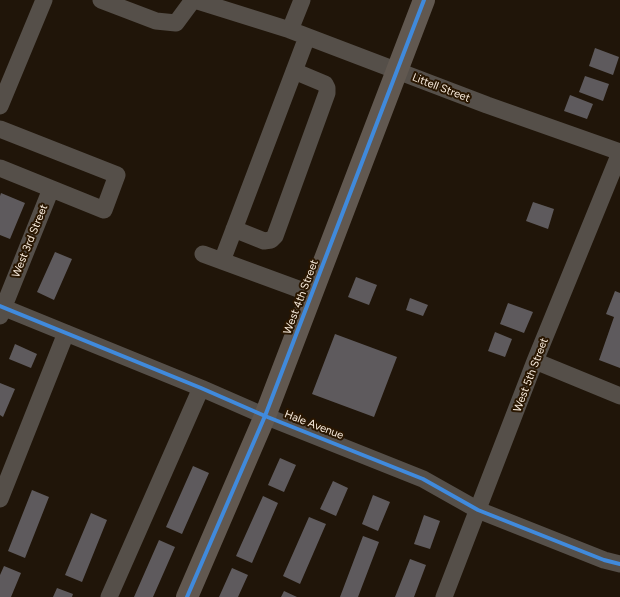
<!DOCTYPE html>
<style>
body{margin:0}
canvas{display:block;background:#201509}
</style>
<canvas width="620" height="597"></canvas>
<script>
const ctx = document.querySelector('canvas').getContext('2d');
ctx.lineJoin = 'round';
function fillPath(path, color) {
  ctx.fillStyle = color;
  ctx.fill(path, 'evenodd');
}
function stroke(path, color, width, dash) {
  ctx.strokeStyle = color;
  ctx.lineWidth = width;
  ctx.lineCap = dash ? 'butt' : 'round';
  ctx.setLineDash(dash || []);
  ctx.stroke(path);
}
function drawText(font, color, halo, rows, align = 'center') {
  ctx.font = font + ' Figtree,sans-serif';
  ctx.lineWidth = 4;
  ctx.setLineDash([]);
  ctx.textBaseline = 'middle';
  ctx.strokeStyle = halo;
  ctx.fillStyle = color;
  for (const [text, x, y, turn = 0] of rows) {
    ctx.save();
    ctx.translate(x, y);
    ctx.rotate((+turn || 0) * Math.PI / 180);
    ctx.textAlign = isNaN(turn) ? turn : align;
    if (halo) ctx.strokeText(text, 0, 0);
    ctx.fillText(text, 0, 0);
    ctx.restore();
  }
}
const building = new Path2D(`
 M595 48 619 57 613 75 589 66Z
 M585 76 609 84 603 101 579 92Z
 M570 95 593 104 587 119 564 111Z
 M1 193 25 203 10 239 0 235V196Z
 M533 202 554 209 548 229 526 221Z
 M55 252 72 259 54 300 37 292Z
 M356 277 377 285 369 305 348 297Z
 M615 291 620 293V368L599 360 614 317 606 314Z
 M410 298 428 305 423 316 406 310Z
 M508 303 533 312 524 333 500 324Z
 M495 332 512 339 505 357 488 351Z
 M335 334 397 357 374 417 312 394Z
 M15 344 37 354 31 368 9 359Z
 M0 383 15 389 3 417 0 415Z
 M280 458 296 465 284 492 268 485Z
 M193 466 209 473 182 534 166 527Z
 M333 481 348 488 336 516 320 509Z
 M32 490 49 497 25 558 8 551Z
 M373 495 390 502 378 531 362 524Z
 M263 496 278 503 252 563 236 556Z
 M91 513 107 520 82 582 65 575Z
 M424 515 440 521 430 549 414 544Z
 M309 517 326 524 300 584 283 576Z
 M363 536 379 542 358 597H340Z
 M159 540 175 547 153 597H134Z
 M410 559 426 565 414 597H395Z
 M4 566 21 573 11 597H0V575Z
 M232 568 248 575 238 597H219Z
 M57 588 73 594 72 597H53Z
 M284 591 297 597H281Z`);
const minor = new Path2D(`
 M101 0 156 21 176 23 193 0
 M194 0 290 30 487 105 620 152
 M290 30 302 0
 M0 106 44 0
 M0 129 117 175 104 210 0 168
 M234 229 264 241 271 240 275 236 327 93V88L325 84 294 71
 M203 254 312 294
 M222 261 307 37
 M0 306 201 388 265 416 423 479 478 510 604 560 620 564
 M0 316 51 189
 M535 361 620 396
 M0 499 66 333
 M109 597 201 388
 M444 597 535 361 620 153`);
const major = new Path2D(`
 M187 597 265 416 424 0`);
const cycleway = new Path2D(`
 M0 306 201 388 265 416 423 479 478 510 604 560 620 564
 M187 597 265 416 424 0`);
const streetNames = [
 ["Littell Street",441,88,21],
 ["West 3rd Street",30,241,-68],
 ["West 4th Street",301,297,-69],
 ["West 5th Street",531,375,-69],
 ["Hale Avenue",314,425,21]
];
fillPath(building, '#5e5a5d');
stroke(minor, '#554f49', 17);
stroke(major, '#615850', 22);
stroke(cycleway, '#408adc', 4);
drawText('11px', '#faedde', '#291600', streetNames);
</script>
